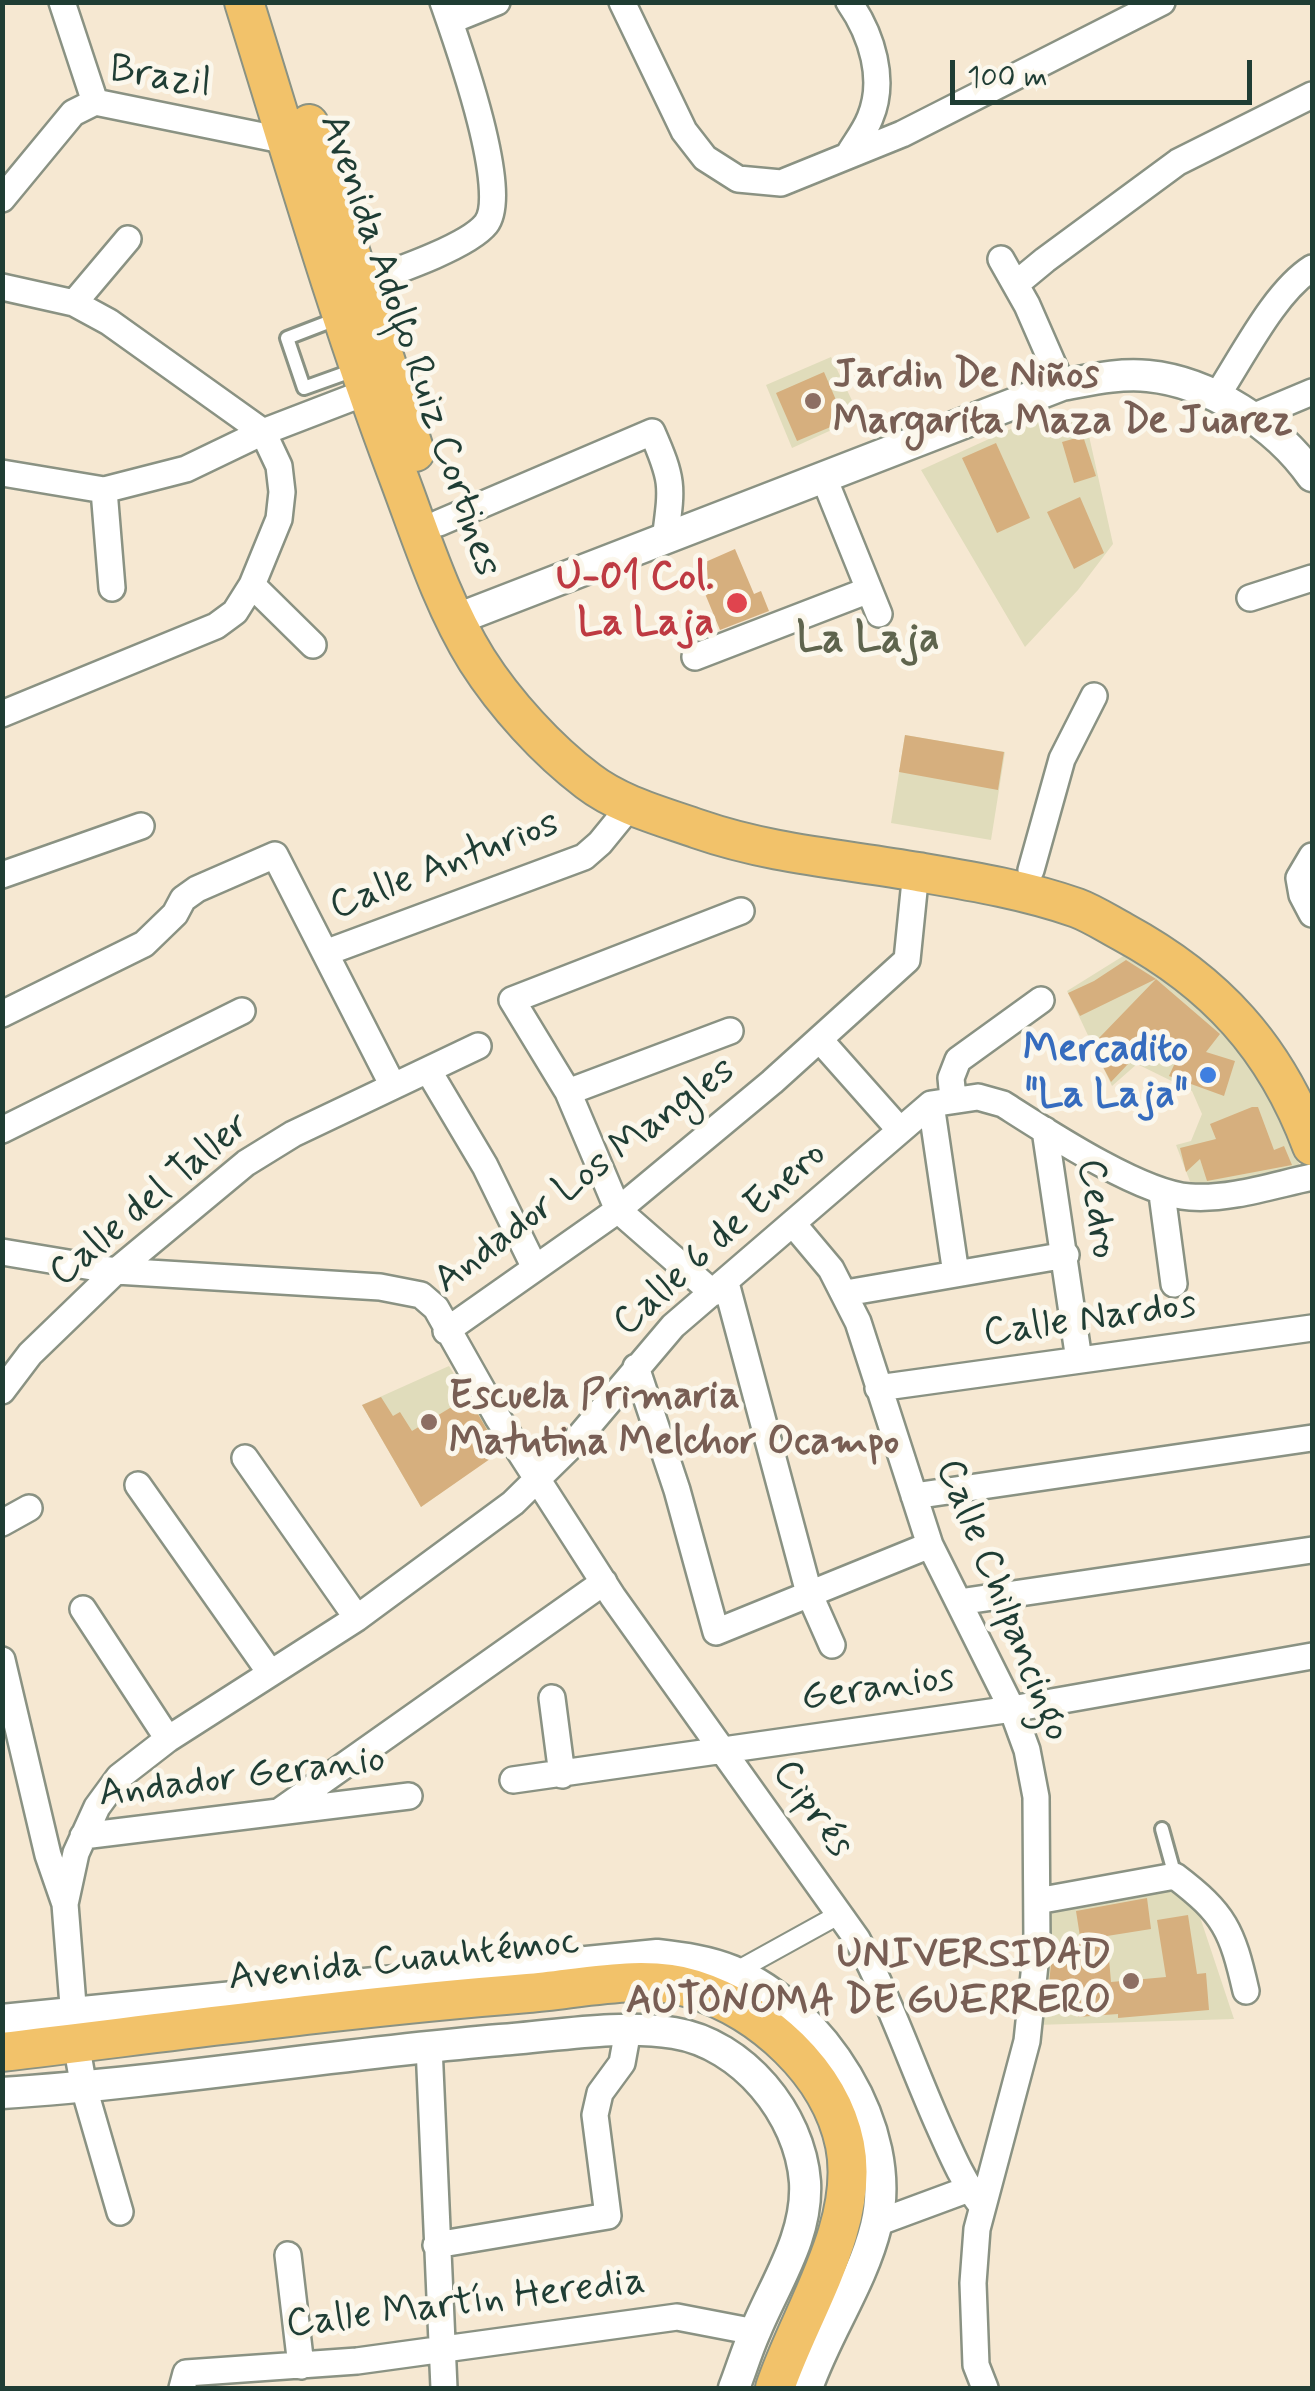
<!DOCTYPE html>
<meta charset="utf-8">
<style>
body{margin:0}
#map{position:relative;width:1315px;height:2391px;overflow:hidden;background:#f6e8d2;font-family:Mynerve,sans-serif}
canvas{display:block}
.frame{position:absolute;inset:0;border:5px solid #1f3d34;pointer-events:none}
.scale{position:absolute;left:950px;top:60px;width:302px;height:45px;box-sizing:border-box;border:5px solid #1f3d34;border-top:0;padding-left:12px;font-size:30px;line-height:35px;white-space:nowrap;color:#1f3d34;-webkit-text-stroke:8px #fbf7ec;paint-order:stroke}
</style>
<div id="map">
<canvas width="1315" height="2391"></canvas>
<div class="frame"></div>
<div class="scale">100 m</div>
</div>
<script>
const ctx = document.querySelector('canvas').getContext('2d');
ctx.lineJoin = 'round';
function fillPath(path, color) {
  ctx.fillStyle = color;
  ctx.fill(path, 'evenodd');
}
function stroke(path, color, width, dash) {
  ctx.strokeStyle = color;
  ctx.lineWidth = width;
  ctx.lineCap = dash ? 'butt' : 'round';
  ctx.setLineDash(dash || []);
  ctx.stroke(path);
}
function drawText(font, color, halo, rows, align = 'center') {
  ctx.font = font + ' Mynerve,sans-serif';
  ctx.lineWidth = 10;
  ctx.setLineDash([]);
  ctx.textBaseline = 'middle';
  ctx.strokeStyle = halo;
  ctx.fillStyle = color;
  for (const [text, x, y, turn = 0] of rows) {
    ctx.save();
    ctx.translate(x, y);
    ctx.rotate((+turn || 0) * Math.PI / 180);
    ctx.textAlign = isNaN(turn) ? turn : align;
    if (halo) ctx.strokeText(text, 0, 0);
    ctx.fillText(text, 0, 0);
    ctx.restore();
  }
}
const built = new Path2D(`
 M831 357 860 417 792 448 766 385Z
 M1083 409 1113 544 1078 590 1025 647 921 470 1024 423Z
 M905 735 1005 752 991 840 891 823Z
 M1128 953 1241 1039 1302 1170 1194 1192 1176 1145 1191 1141 1202 1114 1192 1091 1137 1064 1112 1086 1067 991Z
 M449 1366 502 1450 421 1507 362 1405Z
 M1168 1881 1198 1911 1234 2019 1035 2025 1046 1903Z`);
const building = new Path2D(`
 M824 372 845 421 797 441 776 393Z
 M1083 436 1096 476 1074 483 1062 442Z
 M996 443 1030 518 997 533 962 458Z
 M1080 497 1104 553 1074 569 1047 512Z
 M735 549 754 594 761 591 769 611 720 630 694 567Z
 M905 735 1004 752 998 790 899 772Z
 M1126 960 1156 979 1080 1016 1068 993 1094 981Z
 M1156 979 1220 1034 1206 1052 1235 1061 1224 1096 1169 1076 1184 1043 1152 1031 1144 1047 1111 1082 1102 1065 1114 1052 1099 1038Z
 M1252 1107H1258L1274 1150 1284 1146 1292 1165 1207 1181 1200 1159 1186 1172 1180 1148 1216 1139 1210 1124Z
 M381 1397 393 1416 400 1412 412 1431 468 1397 500 1452 421 1507 362 1405Z
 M1147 1898 1151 1929 1107 1936 1111 1982 1166 1977 1157 1920 1188 1915 1197 1974 1206 1973 1209 2010 1118 2018V2014L1078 2017 1077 2012 1046 2013 1053 1944 1081 1943 1076 1911Z`);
const service = new Path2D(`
 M339 318 287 338 304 388 357 369
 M1162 1829 1175 1876`);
const pedestrian = new Path2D(`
 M735 1972 840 1914`);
const minor = new Path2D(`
 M62 2 95 102
 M622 2 684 131 705 158 738 179 781 183 902 134 1162 2
 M849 2C872 35 886 80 870 118 865 131 856 142 849 154
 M450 21 497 2
 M2 199 73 113 95 102 287 141
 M1001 259 1027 305 1062 385
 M1016 284 1045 260 1178 162 1312 95
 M2 287 74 303 109 322 263 432 279 466 282 492 279 519 252 585 235 612 216 626 2 714
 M349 288C381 276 466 249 486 224 511 192 457 42 443 2
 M74 303 128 239
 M1216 397C1242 358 1274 292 1312 268
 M1250 418 1312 392
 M2 473 104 490 186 469 263 432 367 392
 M824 478 879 614
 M104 490 112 588
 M439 523 652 432C674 482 672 486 665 540
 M252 585 313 645
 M1250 598 1312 578
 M695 657 869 590
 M1312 856 1299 878 1302 895 1312 914
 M1031 870 1062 759 1094 696
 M2 875 141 826
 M325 953 584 857 600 843 631 805
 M2 1014 144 944 175 914 183 899 197 889 275 855 393 1086
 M820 1040 899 1129
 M428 1070 485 1166 534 1266
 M568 1092 730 1031
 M953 1099 951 1078 958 1060 1041 1000
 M931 1104 956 1274
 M2 1130 242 1011
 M1045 1130 1079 1360
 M1162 1194 1174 1284
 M794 1225 831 1269 858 1322 930 1545 1012 1709 1027 1750 1036 1797 1037 1945 1027 2041 977 2229 973 2283 976 2365 985 2388
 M2 1252 116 1271 380 1287 421 1295 436 1308 498 1418 613 1597 857 1939C889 1998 911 2063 938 2124 951 2153 963 2182 982 2206
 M726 1283 809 1593 832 1645
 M713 1293 618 1210 568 1092 512 1000 741 911
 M846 1293 1066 1255
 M446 1331 618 1210 772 1082 907 960 916 871
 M636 1367 677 1490 716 1632 930 1545
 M878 1388 1312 1328
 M2 1391 30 1354 116 1271 246 1163 293 1134 478 1046
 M245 1458 357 1618
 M138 1485 269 1671
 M914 1496 1312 1438
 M2 1523 29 1508
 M959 1602 1312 1550
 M83 1609 168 1739
 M2 1660 48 1855 65 1904
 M552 1698 562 1775
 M513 1780 1012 1709 1312 1656
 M280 1811 604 1582
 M83 1836 409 1796
 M1037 1901 1175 1876C1225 1914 1232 1930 1246 1991
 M429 2046 444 2388
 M120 2212 84 2088 76 2043 65 1904 76 1853 97 1807 119 1777 168 1739 357 1618 513 1503 573 1444 673 1326 931 1104 978 1097 1003 1104C1047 1132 1141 1194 1190 1197 1230 1200 1274 1185 1312 1177
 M877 2223 969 2189
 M436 2245 608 2216 595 2115 600 2093 622 2063 628 2030
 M288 2255 301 2366
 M182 2388 186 2373 357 2361 677 2317 755 2332`);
const tertiary = new Path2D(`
 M457 619 1062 385C1090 380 1119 373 1148 376 1210 382 1277 426 1312 476
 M2 2020 657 1955C683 1958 708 1961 732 1971 822 2009 900 2128 876 2226 862 2283 826 2333 807 2388
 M2 2093C169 2082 334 2054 500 2040 556 2036 618 2024 674 2033 743 2044 800 2114 805 2182 808 2237 775 2283 755 2332 747 2350 741 2370 734 2388`);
const primary = new Path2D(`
 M244 2C293 159 338 316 396 470 420 533 441 602 477 660 505 704 547 750 588 781 619 805 661 816 698 829 770 854 843 859 918 872 971 881 1026 890 1077 908 1093 914 1108 924 1123 932 1215 982 1275 1047 1312 1146
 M309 124 415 452
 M2 2052C177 2031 352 2007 528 1993 579 1989 643 1973 693 1989 762 2011 830 2072 845 2145 861 2225 799 2315 775 2388`);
const markers = [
 [813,401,10,"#8d6e63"],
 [737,603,12,"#e0444e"],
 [1208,1075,10,"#3f7fe0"],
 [429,1422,10,"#8d6e63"],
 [1131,1981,10,"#8d6e63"]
];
const streetNames = [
 ["Brazil",160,79,9],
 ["Avenida Adolfo Ruiz Cortines",408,346,71],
 ["Calle Anturios",445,867,-21],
 ["Andador Los Mangles",586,1177,-37],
 ["Calle del Taller",151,1201,-40],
 ["Cedro",1095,1209,81],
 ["Calle 6 de Enero",721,1240,-42],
 ["Calle Nardos",1090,1321,-8],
 ["Calle Chilpancingo",1001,1601,68],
 ["Geranios",878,1690,-8],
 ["Andador Geranio",242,1779,-7],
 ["Ciprés",811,1810,54],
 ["Avenida Cuauhtémoc",404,1962,-6],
 ["Calle Martín Heredia",466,2305,-7]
];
const educationNames = [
 ["Jardin De Niños",833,378],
 ["Margarita Maza De Juarez",833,424],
 ["Escuela Primaria",449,1399],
 ["Matutina Melchor Ocampo",449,1445],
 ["UNIVERSIDAD",1111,1958,"right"],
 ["AUTONOMA DE GUERRERO",1111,2004,"right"]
];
const healthNames = [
 ["U-01 Col.",714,580],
 ["La Laja",714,626]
];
const shopNames = [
 ["Mercadito",1188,1052],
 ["\"La Laja\"",1188,1098]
];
const neighbourhoodNames = [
 ["La Laja",868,641]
];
fillPath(built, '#e0dcbb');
fillPath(building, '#d6af7e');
stroke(service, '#8a9283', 18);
stroke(pedestrian, '#8a9283', 22);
stroke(minor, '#8a9283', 30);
stroke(tertiary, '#8a9283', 35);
stroke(primary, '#8a9283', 42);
stroke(service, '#fff', 12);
stroke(pedestrian, '#fff', 18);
stroke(minor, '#fff', 25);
stroke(tertiary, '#fff', 30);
stroke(primary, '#f2c26a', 38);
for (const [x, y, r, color] of markers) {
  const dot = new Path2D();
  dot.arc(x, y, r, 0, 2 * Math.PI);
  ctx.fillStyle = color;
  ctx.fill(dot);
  stroke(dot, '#fbf7ec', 4);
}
drawText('40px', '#1f3d34', '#fbf7ec', streetNames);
drawText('bold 40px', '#785e54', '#fbf7ec', educationNames, 'left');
drawText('bold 40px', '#be3a42', '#fbf7ec', healthNames, 'right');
drawText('bold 40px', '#366cbe', '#fbf7ec', shopNames, 'right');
drawText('bold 42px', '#5f654e', '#fbf7ec', neighbourhoodNames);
</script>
